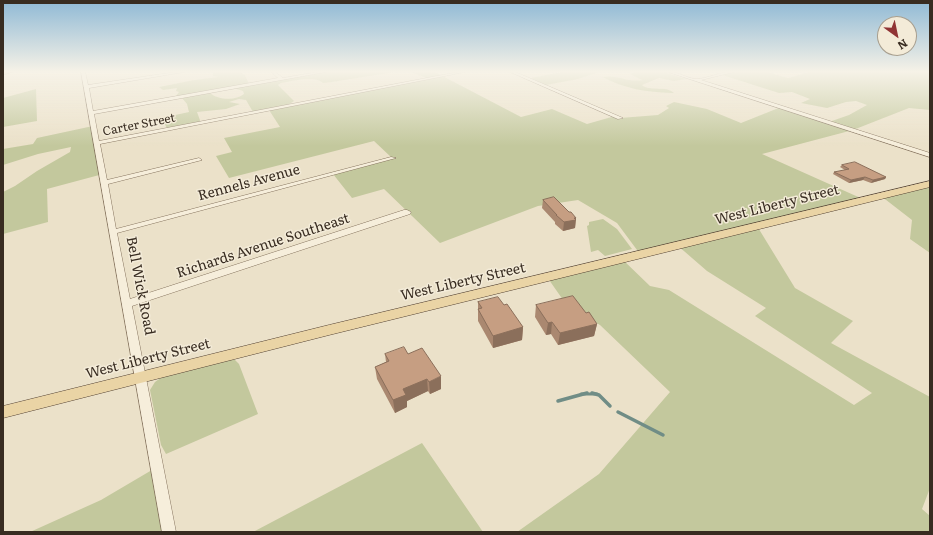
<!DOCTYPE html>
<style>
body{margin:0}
#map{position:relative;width:933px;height:535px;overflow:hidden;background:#ebe1c9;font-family:Literata,serif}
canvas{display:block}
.frame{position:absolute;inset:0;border:4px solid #382c21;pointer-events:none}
.north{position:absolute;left:877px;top:16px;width:40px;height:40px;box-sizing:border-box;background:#f3ebd8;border:1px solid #a89f8f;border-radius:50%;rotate:147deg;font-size:11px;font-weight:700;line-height:16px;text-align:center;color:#382c21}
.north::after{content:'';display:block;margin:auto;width:14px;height:18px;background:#903435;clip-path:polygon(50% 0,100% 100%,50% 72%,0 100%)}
</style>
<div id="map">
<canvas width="933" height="535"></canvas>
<div class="frame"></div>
<div class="north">N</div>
</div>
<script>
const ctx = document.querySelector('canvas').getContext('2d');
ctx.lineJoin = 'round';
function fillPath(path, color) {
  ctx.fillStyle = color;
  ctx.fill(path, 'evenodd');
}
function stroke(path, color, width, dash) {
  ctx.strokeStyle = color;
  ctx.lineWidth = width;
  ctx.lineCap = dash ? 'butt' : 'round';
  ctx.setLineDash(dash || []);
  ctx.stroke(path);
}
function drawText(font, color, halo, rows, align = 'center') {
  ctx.font = font + ' Literata,serif';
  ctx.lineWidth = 3;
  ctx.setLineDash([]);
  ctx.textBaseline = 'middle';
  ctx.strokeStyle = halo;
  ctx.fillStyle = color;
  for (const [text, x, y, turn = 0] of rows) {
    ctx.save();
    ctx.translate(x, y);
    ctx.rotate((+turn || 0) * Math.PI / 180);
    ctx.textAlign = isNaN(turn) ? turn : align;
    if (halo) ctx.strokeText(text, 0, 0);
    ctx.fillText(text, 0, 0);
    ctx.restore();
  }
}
const green = new Path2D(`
 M207 71H238L245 75 249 84 177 97 176 96 179 92 176 91 177 88 163 90 159 87 194 80 218 77 213 76V71Z
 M332 71H401L332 82 323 83C316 75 291 81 281 83L278 85 294 101 288 105 426 78 409 71H433L521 117 552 109 587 124 615 116 620 118 658 115 669 108 666 106 674 102 707 109 741 123 781 107 829 122 849 115 867 105 856 101 846 102 827 108 801 103 810 99 792 92 779 93 719 74 732 71H764L788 78 812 71H930V110L909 108 853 130 762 154 865 200 757 226 795 288 853 321 831 343 930 397V488L922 509 930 516V532H517L599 474 670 392 600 325 568 307 547 277 622 259 650 286 669 290 854 405 872 393 755 316 766 308 707 271 677 245 640 254 617 223 578 200 538 206 440 243 384 189 352 198 333 174 392 158 374 141 229 178 216 156 232 152 224 138 280 127 269 110 253 112 246 100 239 99 229 102 240 104 226 109 197 112 201 123 167 128 163 121 166 117 189 112 187 104 182 98 210 93C218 100 236 101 244 94L243 91 234 88Z
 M567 71H602L578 79 546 85 531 78Z
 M636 71H661L686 79 674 81 659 78 642 85C650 92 666 85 674 93H672C646 92 626 89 602 77 618 74 629 83 642 80L630 74Z
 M36 89 37 121 3 127V98Z
 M93 126 103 174 47 189 48 222 3 234V192L15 186 37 171 70 152 71 147 38 154 3 165V149L33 144 37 138Z
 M930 184V253L910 239 912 220 881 196Z
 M603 219 617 229 632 249 605 256 598 250 591 252 587 226 589 225V222Z
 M231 359 235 360 239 364 258 414 166 454 161 445 150 390 155 382 162 377Z
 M422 443 483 532H253Z
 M157 467 169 532H30L101 500Z`);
const streamFar1 = new Path2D(`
 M581 394H597`);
const stream = new Path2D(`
 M592 393 599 395 610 406
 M558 401 587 393
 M618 412 663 435`);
const minor = new Path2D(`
 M81 71H85L88 85 182 71H190L89 88 93 111 278 78 270 71H274L283 78 323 71H331L94 114 99 141 463 71H470L100 144 107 180 199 158 202 160 108 184 116 229 391 157 396 158 117 233 130 299 404 210H407L411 212 410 214 132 306 176 532H162Z
 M508 71H513L623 118 618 119Z
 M665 71C676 70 685 78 696 79 707 79 722 71 734 71V72L701 80 930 153V157Z`);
const major = new Path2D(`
 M3 71H15L3 75Z
 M930 181V187L329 335 3 418V406L329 325Z`);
const wall = new Path2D(`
 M842 165 886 177 885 179 871 183 863 180 849 183 833 174 834 172 845 170 840 167Z
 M543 200 569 212 576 218 575 228 563 231 555 224V222L542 208Z
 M478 302 504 305 523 327 522 340 493 348 478 321Z
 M536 305 586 313 597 324 594 336 558 345 551 334 546 335 535 317Z
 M385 354H408L441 389 430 394 428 391 407 401V407L395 413 377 379 375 367 386 362Z`);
const shadedWall = new Path2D(`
 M865 177 863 180 849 183 851 180Z
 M886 177 885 179 871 183 873 180Z
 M574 218H576L575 228 563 231 564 222Z
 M552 322 551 334 546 335 548 323Z
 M597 324 594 336 558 345 560 333Z
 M523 327 522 340 493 348V336Z
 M441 376V389L430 394 429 382Z
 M427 379 428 391 407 401V407L395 413 393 400 403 389Z`);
const building = new Path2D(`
 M855 162 886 177 873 180 865 177 851 180 834 172 849 169 842 165Z
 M554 197 569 212H571L576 218H574L576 220 564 222 556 215H557L543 200Z
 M573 296 586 313 589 312 597 324 560 333 552 322 548 323 536 305Z
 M498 297 504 305 507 304 523 327 493 336 478 309 482 308 478 302Z
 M404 347 408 354 422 348 441 376 429 382 427 379 403 389 406 395 393 400 375 367 389 361 385 354Z`);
const farStreetnames = [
 ["Carter Street",139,125,-11]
];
const streetNames = [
 ["Rennels Avenue",249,183,-15],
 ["West Liberty Street",777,205,-14],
 ["Richards Avenue Southeast",263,246,-18],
 ["West Liberty Street",463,282,-13],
 ["Bell Wick Road",140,286,79],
 ["West Liberty Street",148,359,-14]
];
fillPath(green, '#c3c89d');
stroke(streamFar1, '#708d86', 3);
stroke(stream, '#708d86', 3.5);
stroke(minor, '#86745f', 1);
stroke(major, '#544233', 1);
fillPath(minor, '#f6eedb');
fillPath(major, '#ead4a5');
fillPath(wall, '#aa8870');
fillPath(shadedWall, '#8b6f5b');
fillPath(building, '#c69e82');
stroke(building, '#8b6f5b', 1);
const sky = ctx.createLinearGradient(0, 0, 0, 146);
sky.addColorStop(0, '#8fb9d5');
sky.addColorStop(0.49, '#f6f2e7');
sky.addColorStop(1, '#f6f2e700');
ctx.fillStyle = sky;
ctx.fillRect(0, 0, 933, 146);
drawText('12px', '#382c21', '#f3ebd8', farStreetnames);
drawText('14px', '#382c21', '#f3ebd8', streetNames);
</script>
